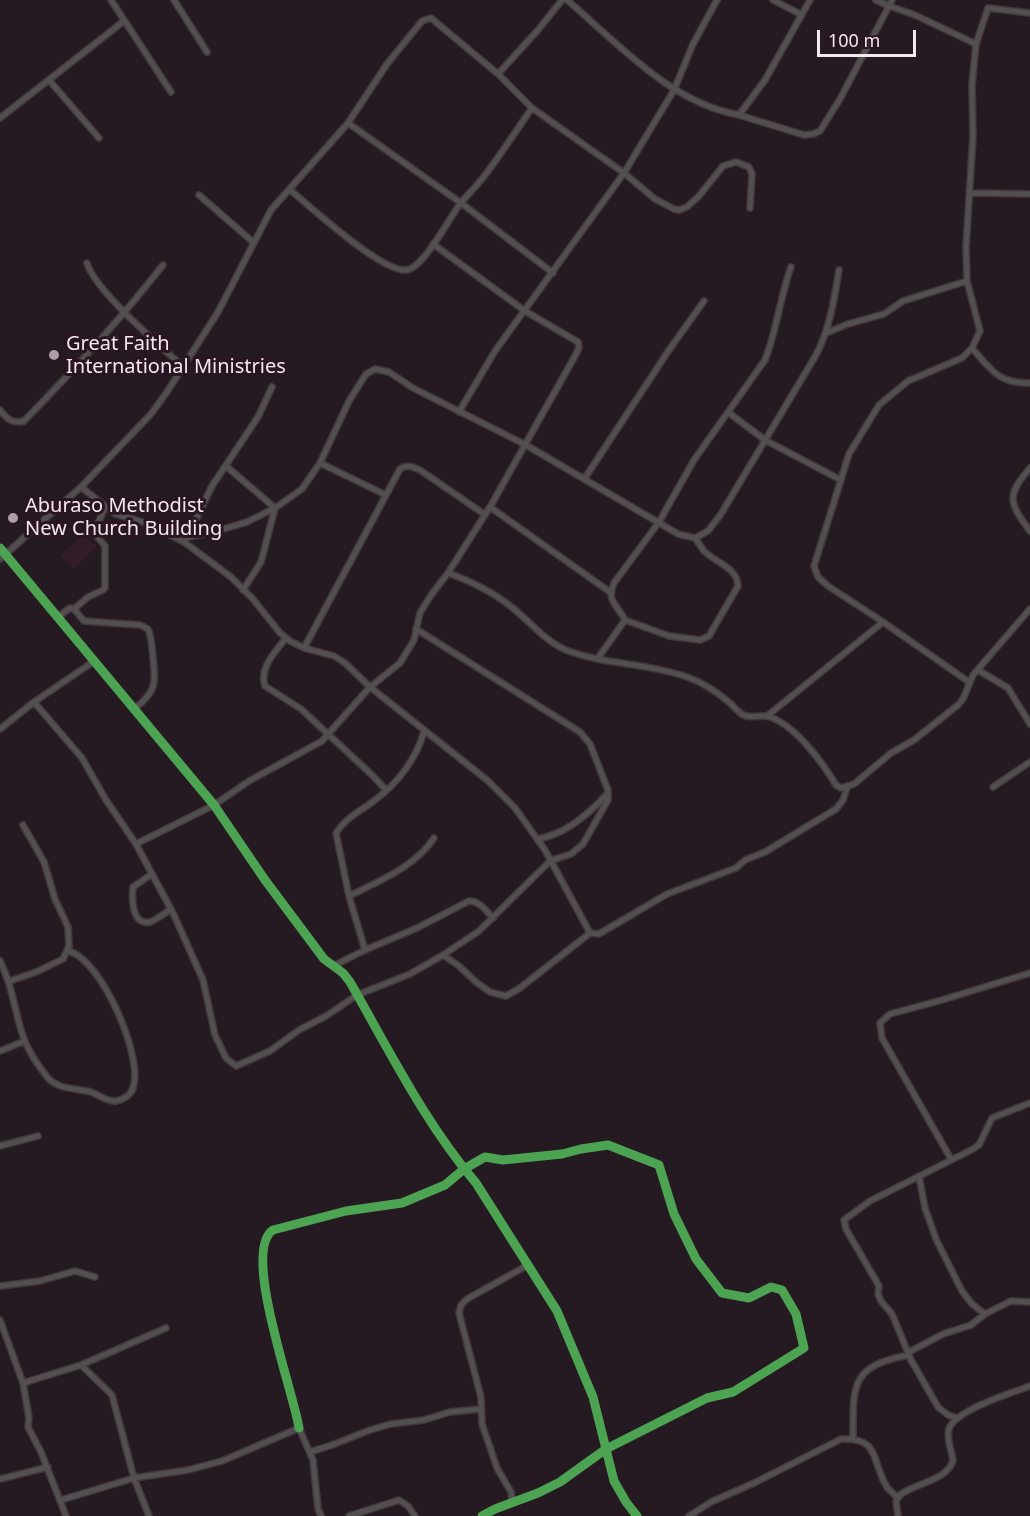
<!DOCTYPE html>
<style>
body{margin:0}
#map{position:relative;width:1030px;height:1516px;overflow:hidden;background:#251a21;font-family:"Noto Sans",sans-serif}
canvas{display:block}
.scale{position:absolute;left:817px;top:30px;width:99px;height:27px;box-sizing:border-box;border:3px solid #f4e7ee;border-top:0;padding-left:8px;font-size:18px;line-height:21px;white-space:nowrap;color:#f4e7ee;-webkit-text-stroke:4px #291622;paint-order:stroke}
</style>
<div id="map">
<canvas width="1030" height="1516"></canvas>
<div class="scale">100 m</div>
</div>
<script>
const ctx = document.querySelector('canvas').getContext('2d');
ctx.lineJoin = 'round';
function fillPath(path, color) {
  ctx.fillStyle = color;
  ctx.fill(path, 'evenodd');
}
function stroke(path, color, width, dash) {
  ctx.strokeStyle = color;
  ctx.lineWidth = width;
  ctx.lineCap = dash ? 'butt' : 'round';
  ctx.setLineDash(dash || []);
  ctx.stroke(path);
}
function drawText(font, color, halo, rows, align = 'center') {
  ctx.font = font + ' "Noto Sans",sans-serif';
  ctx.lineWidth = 6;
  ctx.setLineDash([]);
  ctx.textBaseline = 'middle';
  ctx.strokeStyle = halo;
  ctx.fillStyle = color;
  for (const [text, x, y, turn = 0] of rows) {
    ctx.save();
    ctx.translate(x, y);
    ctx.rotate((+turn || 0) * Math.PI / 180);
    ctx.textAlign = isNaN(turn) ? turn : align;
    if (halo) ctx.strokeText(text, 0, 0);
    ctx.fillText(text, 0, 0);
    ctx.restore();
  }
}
const built = new Path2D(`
 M82 535 97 546 74 569 60 556Z`);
const street = new Path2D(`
 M111 0 171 92
 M174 0 207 52
 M567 0C619 44 669 102 739 115L765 80 810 0
 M773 0 802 15
 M876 0 889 6 892 0
 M498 74 538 30 562 0
 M49 80 99 138
 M739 115 804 135 813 134 820 131 840 99 889 6 915 15 976 44
 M0 118 124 21
 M348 123 461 203 553 273
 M290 190C311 207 381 272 406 270 423 269 450 217 460 204 467 195 475 188 482 179 500 156 515 132 532 108
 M971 193 1030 194
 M199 195 253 242
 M87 263C95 291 160 345 183 367
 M826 333 848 324 884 314 903 301 967 281
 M972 348C991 370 999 384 1030 383
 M0 410C7 419 12 424 24 421 73 371 120 320 163 265
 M459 412 495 351 624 173 674 90 693 44 717 0
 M729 413 765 440 841 480
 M320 463 386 495
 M226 466 275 508
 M1030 468C1006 496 1009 503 1030 531
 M585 478 669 350 704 301
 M81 487 115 514 146 523 184 542 231 577 253 599 280 633 290 641 304 648 334 656 345 663 370 687 487 780 515 808 545 850 590 933 599 934 667 894 736 868 745 860 765 852 836 809 843 800 847 788
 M490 507 610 592
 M188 537 210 533 247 522 275 508 302 489 320 463 349 401 366 374 375 369 389 372 413 388 526 445 678 534 695 538 708 531 721 514 816 355C830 328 834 300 839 270
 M187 538 212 486 258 417 272 387
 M0 548 214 805 265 880 324 959 343 973 350 982C389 1050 425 1123 476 1183L557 1311 593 1397 614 1481 626 1502 637 1516
 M0 559 81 487 151 414 167 392 218 312 271 210 348 123 387 64 422 21 431 18 498 74 532 108 624 173 655 199 674 209 679 210 687 207 699 196 723 166 736 162 749 167 752 174 750 208
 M448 573C470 581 491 591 509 605 528 619 543 640 566 650 605 665 648 663 687 677 702 682 717 692 730 703 734 707 738 712 743 715 752 719 761 714 770 717 796 726 822 762 836 785L841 788 854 784 891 753 914 740 958 705 963 699 973 675 1030 609
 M243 590 261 562 275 508
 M74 609 88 597 103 590 105 588V546L94 533 105 507
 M58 617 70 608 74 609 84 621 140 625 148 629C152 638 152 648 153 658 156 684 156 692 134 709
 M625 620 669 636 700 640 709 636 738 586C737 567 716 563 704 551 701 547 698 542 695 538
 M286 638C275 652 259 668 265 686L301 709 372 775 386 790
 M304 648 400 469C407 464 413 467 420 470L484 514
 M598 658 625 620C617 604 606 601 614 583L659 522 694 460 765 360C777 330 780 297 791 267
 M978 670 1008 688 1030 724
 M969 682 883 622 828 586 818 577 814 566 849 454 879 405 908 381 962 358 972 348 980 331 967 281 966 247 973 136 972 85 976 44 988 8 1030 13
 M34 702 82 758 106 800 136 844 174 915 203 980 215 1035 226 1058 236 1066 270 1051 299 1030 326 1016 357 995 410 974 443 955 479 931 550 861 571 854 583 844 608 800V790L590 744 580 732 416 629
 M767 716 883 622
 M0 729 34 702 93 662
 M993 787 1030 762
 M537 839C565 835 590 813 608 793
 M136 844 214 805 249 781 322 741 370 687 400 663 414 640 420 613 431 595 448 573 490 507 575 356 579 348 578 342 525 311 433 244
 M152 874 133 887C132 897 131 926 150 922 156 920 165 913 171 909
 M349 896C379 881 415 867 434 838
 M365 950 417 928 469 901C480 901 486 911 493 918
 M443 955 459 966 476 982 490 992 506 996 520 988 590 933
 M0 961C14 989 14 1012 24 1039 29 1052 40 1068 48 1078 59 1090 77 1088 91 1092 99 1095 107 1102 116 1101 123 1100 131 1095 133 1088 144 1057 101 958 68 951
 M333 966 365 950 349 896 336 833C346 817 361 811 375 800 398 783 417 758 424 731
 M10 981 36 972 63 959 69 946 68 927 55 899 44 862 23 825
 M0 1051 25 1041
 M0 1146 38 1136
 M951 1159 882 1038 880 1023 890 1014 942 1000 1030 973
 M919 1176 925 1208 936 1239 962 1291 972 1304 985 1314
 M0 1286 40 1281 75 1271 95 1277
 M0 1320 23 1383 29 1418 28 1427 41 1452 66 1516
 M81 1365 112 1395 134 1478 149 1516
 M23 1383 81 1365 166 1328
 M957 1418 948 1415 938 1407 911 1360 909 1355 911 1351 943 1334 971 1325 985 1314 1011 1301 1030 1302
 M299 1428C294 1393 241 1251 273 1230L346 1211 402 1203 445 1185 464 1169 485 1157 503 1160 562 1154 581 1149 608 1145 659 1165 674 1214 696 1259 722 1293 749 1298 771 1287 782 1290 796 1314 804 1348 733 1392 707 1398 606 1449 560 1482 538 1493 495 1509 482 1516
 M853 1439C853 1385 850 1366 909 1355L892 1314 881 1301 878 1294 879 1286 846 1229 844 1220 870 1201 973 1149 979 1145 992 1118 1030 1103
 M310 1452 332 1445 370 1430 391 1424 424 1420 450 1412 481 1409
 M0 1479 48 1467
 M61 1500 134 1478 188 1470 222 1461 299 1428 313 1460 318 1509 321 1516
 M510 1503 512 1498 511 1492 497 1468 482 1424 481 1397 459 1313 461 1305 467 1299 528 1265
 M349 1516 399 1500 408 1506 415 1516
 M689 1516 711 1502 754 1483 841 1439C881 1437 871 1462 887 1487 889 1490 894 1494 897 1497
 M898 1516 896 1501 900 1495C915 1483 946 1481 953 1461 952 1451 946 1439 949 1429 955 1410 1012 1393 1030 1386`);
const cycleway = new Path2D(`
 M0 548 214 805 265 880 324 959 343 973 350 982C389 1050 425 1123 476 1183L557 1311 593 1397 614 1481 626 1502 637 1516
 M299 1428C294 1393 241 1251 273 1230L346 1211 402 1203 445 1185 464 1169 485 1157 503 1160 562 1154 581 1149 608 1145 659 1165 674 1214 696 1259 722 1293 749 1298 771 1287 782 1290 796 1314 804 1348 733 1392 707 1398 606 1449 560 1482 538 1493 495 1509 482 1516`);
const markers = [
 [54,355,6,"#ac9fa6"],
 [13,518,6,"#ac9fa6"]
];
const poiNames = [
 ["Great Faith",66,344],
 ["International Ministries",66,367],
 ["Aburaso Methodist",25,506],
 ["New Church Building",25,529]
];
fillPath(built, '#321c2a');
stroke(street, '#41383d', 8);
stroke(street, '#534e4f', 5);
stroke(cycleway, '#4ca352', 9);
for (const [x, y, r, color] of markers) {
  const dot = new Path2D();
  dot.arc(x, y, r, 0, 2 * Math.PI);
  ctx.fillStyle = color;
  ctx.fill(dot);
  stroke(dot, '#291622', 2);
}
drawText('20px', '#f4e7ee', '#291622', poiNames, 'left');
</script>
